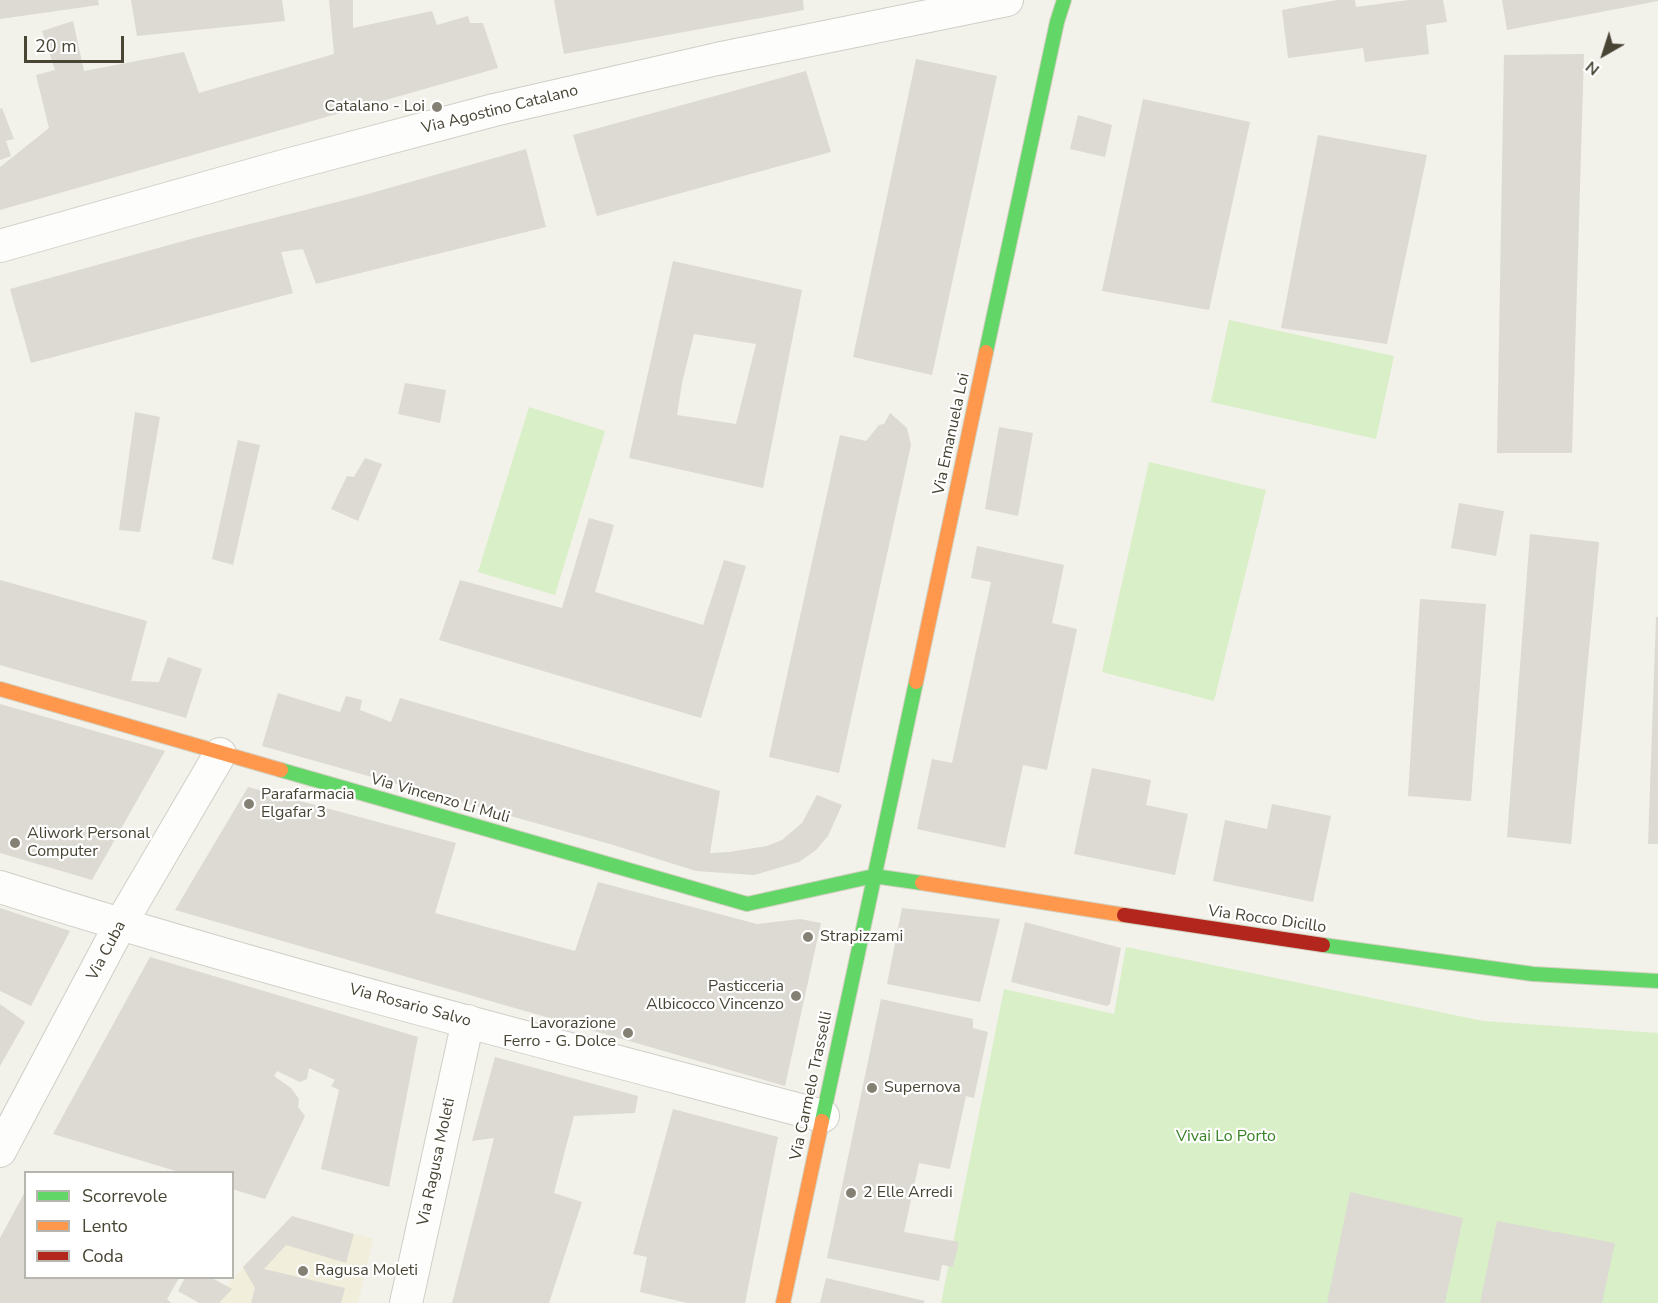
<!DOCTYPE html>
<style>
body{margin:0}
#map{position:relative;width:1658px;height:1303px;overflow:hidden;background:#f2f1ea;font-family:"Nunito Sans",sans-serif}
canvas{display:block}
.legend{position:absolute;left:24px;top:1171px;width:210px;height:108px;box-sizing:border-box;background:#fff;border:2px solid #b6b5ae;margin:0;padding:8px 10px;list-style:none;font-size:18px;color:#494535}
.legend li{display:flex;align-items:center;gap:12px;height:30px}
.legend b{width:30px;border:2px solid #b6b5ae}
.north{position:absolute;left:1574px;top:24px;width:60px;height:60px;-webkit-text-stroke:4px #fff;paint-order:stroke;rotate:219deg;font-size:16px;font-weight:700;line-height:24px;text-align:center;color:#494535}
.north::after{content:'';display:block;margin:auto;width:21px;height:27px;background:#494535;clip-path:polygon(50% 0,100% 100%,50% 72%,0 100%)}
.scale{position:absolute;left:24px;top:36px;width:100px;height:27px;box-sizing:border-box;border:3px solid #494535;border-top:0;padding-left:8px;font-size:18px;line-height:21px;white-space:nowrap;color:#494535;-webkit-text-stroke:4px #fff;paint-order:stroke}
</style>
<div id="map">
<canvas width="1658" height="1303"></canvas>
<ul class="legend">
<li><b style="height:8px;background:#63d668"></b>Scorrevole</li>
<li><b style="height:8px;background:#ff974d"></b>Lento</li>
<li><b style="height:8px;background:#b3261e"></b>Coda</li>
</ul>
<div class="north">N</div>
<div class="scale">20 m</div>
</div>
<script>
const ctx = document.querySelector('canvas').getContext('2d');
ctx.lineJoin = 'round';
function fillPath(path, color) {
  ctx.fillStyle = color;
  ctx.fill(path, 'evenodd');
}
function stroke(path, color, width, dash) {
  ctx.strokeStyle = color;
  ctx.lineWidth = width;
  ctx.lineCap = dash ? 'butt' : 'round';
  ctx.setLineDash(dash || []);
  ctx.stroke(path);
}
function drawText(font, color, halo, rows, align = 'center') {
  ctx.font = font + ' "Nunito Sans",sans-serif';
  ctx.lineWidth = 4.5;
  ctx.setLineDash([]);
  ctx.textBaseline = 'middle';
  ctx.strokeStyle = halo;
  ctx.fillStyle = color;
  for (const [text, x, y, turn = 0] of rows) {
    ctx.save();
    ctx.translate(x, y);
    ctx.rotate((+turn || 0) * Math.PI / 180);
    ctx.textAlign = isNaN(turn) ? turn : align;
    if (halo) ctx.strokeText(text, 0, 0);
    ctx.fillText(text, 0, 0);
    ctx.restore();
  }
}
const education = new Path2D(`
 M292 1216 373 1239 358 1303H210Z`);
const green = new Path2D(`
 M1229 320 1394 356 1376 439 1211 402Z
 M529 407 605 431 555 595 478 572Z
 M1149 462 1266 490 1214 701 1102 672Z
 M1126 947 1483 1021 1658 1033V1303H941L1004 989 1114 1014Z`);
const building = new Path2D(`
 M0 0H98L99 5 0 19Z
 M131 0H282L285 21 137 36Z
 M329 0H353V28L432 11 437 25 468 16 470 23H483L498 68 0 210V167L49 128 36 75 55 70 42 31 73 21 84 71 184 52 199 93 334 54Z
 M554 0H803L804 10 564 54Z
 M1337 0H1355L1356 7 1409 0H1443L1447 22 1426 25 1429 54 1365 62 1363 48 1288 58 1282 10Z
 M1502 0H1658V1L1507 30Z
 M1584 54 1572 453H1497L1504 55Z
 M916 59 997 76 932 375 853 357Z
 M806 71 831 152 597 216 573 135Z
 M1143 99 1250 122 1209 310 1102 291Z
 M2 108 14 139 6 141 11 156 0 160V109Z
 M1078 115 1112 125 1105 157 1070 149Z
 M1318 135 1427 155 1387 344 1281 328Z
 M526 149 546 227 316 284 303 249 281 252 293 293 31 363 10 289 198 237 361 196Z
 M673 261 802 290 763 488 629 458ZM694 334 756 344 736 424 677 415 682 383Z
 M405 383 446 390 440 423 398 414Z
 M135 412 160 417 140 532 119 530Z
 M890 413 907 428 911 445 839 773 769 757 840 435 866 441 879 425 884 424Z
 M999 427 1033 433 1018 516 985 509Z
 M238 440 260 445 233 565 212 559Z
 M365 458 382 464 358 521 331 509 347 476 354 477Z
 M1459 503 1504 511 1496 556 1451 548Z
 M589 518 614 525 595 592 703 625 724 560 746 566 701 718 439 640 460 580 562 608Z
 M1530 534 1599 542 1571 844 1507 837Z
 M977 546 1064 565 1052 623 1077 629 1047 770 1023 765 1005 848 917 829 932 759 952 763 991 582 971 578Z
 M0 580 147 621 131 681 159 682 168 657 202 669 186 718 0 665Z
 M1420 599 1486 604 1471 801 1408 796Z
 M1656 617H1658V844H1648Z
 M278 693 340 712 346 696 362 700 360 710 391 722 400 698 720 791 710 853 729 852 767 846 782 840 802 823 817 795 842 805 828 836 816 850 799 862 754 875 696 871 610 844 262 746Z
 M0 704 165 751 92 880 0 853Z
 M1092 768 1151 780 1146 805 1188 814 1175 875 1074 854Z
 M248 787 456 843 435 913 575 951 598 882 757 924 800 919 821 923 785 1086 175 910Z
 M1272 804 1331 816 1313 902 1213 881 1225 820 1267 829Z
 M0 908 70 931 31 1006 0 991Z
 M902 908 1000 919 980 1002 887 984Z
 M1025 922 1121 948 1110 1004 1107 1006 1011 982Z
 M150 957 418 1037 389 1187 321 1169 339 1090 331 1086 335 1080 309 1068 307 1079 300 1082 277 1071 274 1076 291 1088 299 1099 298 1107 305 1116 265 1199 232 1189V1172H179L53 1134Z
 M881 999 973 1019V1028L988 1032 974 1098 966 1096 950 1169 919 1163 904 1232 959 1242 953 1267 942 1265 939 1281 827 1258Z
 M0 1004 25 1022 0 1066Z
 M495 1057 638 1096 635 1113 574 1116 554 1193 582 1202 549 1303H452L494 1138 472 1141Z
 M673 1109 778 1137 745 1303H687L640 1292 647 1257 633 1254Z
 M26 1190V1278H179L167 1299 171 1303H0V1238Z
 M1350 1192 1463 1218 1445 1303H1327Z
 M292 1216 354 1234 346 1263 286 1245 264 1269 345 1288 341 1303H251L255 1288 243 1267Z
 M1497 1221 1615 1243 1602 1303H1480Z
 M185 1278H212L232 1289 219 1303H199L178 1291Z
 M826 1278 925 1301 924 1303H820Z`);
const street = new Path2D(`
 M0 246 287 165 494 110 717 59 1007 0
 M0 887C272 973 548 1043 823 1116
 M0 1151 120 925 220 754
 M406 1303 468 1021`);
const fast = new Path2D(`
 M986 352 1057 22 1064 0
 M281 770 747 904 874 876 922 883
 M1323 945 1533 974 1658 981
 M822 1121 916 682`);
const slow = new Path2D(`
 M916 682 986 352
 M0 689 281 770
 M922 883 1124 915
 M783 1303 822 1121`);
const jam = new Path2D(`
 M1124 915 1323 945`);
const markers = [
 [437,107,6,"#848174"],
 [249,804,6,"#848174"],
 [15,843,6,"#848174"],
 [808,937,6,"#848174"],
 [796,996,6,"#848174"],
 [628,1033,6,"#848174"],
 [872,1088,6,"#848174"],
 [851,1193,6,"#848174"],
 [303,1271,6,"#848174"]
];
const poiNames = [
 ["Catalano - Loi",425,107,"right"],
 ["Parafarmacia",261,795],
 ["Elgafar 3",261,813],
 ["Aliwork Personal",27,834],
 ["Computer",27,852],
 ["Strapizzami",820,937],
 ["Pasticceria",784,987,"right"],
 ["Albicocco Vincenzo",784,1005,"right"],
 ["Lavorazione",616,1024,"right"],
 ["Ferro - G. Dolce",616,1042,"right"],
 ["Supernova",884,1088],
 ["2 Elle Arredi",863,1193],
 ["Ragusa Moleti",315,1271]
];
const streetNames = [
 ["Via Agostino Catalano",500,110,-14],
 ["Via Emanuela Loi",952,434,-78],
 ["Via Vincenzo Li Muli",440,799,16],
 ["Via Rocco Dicillo",1267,920,8],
 ["Via Cuba",107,951,-62],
 ["Via Rosario Salvo",410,1006,15],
 ["Via Carmelo Trasselli",812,1086,-78],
 ["Via Ragusa Moleti",437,1162,-78]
];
const parkNames = [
 ["Vivai Lo Porto",1226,1137]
];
fillPath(education, '#f1eedb');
fillPath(green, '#d9efc7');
fillPath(building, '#dcdad2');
stroke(street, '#d0cfc7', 34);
stroke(fast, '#d2d0c0', 16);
stroke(slow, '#d2d0c0', 16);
stroke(jam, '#d2d0c0', 16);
stroke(street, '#fdfdfc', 32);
stroke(fast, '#63d668', 14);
stroke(slow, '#ff974d', 14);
stroke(jam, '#b3261e', 14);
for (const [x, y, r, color] of markers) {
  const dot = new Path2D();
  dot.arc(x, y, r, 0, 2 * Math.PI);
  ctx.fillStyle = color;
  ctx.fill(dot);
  stroke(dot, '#fff', 2);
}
drawText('16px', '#494535', '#fff', poiNames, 'left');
drawText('16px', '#494535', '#fff', streetNames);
drawText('16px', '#358122', '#fff', parkNames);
</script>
